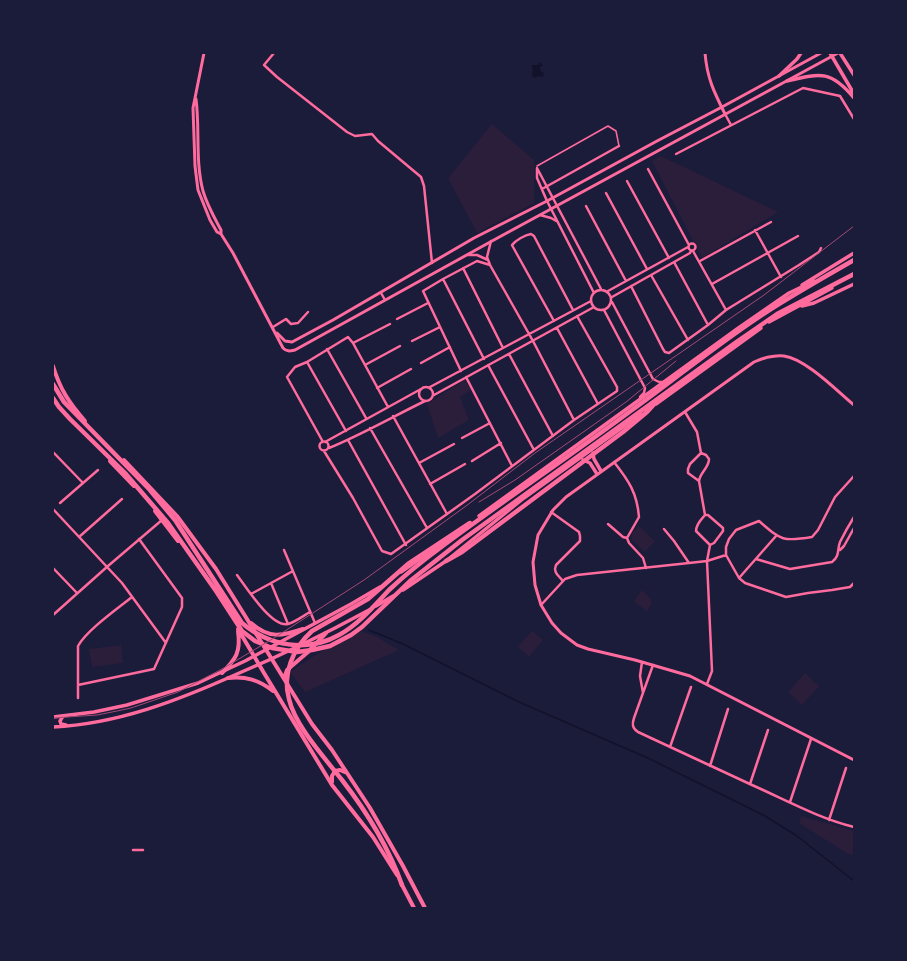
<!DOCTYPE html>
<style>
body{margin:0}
#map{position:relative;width:907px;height:961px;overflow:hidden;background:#1b1b3a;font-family:Barlow,sans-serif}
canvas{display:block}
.frame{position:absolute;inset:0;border:54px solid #1b1b3a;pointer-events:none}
</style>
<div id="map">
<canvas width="907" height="961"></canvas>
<div class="frame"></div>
</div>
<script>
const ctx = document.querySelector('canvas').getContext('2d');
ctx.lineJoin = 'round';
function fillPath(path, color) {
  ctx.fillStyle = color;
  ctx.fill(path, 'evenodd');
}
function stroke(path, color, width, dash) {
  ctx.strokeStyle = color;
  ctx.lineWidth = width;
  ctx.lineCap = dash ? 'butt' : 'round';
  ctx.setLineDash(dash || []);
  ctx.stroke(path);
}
const green = new Path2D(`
 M492 124 534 160V203L477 233 448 178Z
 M661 156 778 212 702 258 652 161Z
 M465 380 471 390 460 397 469 420 438 438 427 404Z
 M639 526 655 541 645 552 632 540V533Z
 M642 590 650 598 652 603 647 612 634 601Z
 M362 631 377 637 399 650 305 692 290 672 317 654Z
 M532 631 543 640 529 657 518 647Z
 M121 645 123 663 92 667 89 649Z
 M805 673 819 686 802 705 788 692Z
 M801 816 854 831V855L848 854 799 823Z`);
const water = new Path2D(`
 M540 62 543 65 540 67 541 72 544 73 543 77 538 76 534 78 532 75 533 70 532 67V65H538Z`);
const stream = new Path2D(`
 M369 630 403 644 519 702 648 758 765 816 797 836 854 881`);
const service = new Path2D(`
 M537 166 608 126 616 131 619 146`);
const minor = new Path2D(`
 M274 53 264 65 277 77 347 132 355 136 372 134 378 141 421 177 424 186 432 263
 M725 114 731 125
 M676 154 803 88 840 96 854 119
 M648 169 689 245
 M627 181 669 258
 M542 189 619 146
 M606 193 647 269
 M586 206 626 281
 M540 215 551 218 558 222
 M755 230 781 277
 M491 241 487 257 490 265 533 341 574 420
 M688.5 247a3.5 3.5 0 1 1 7 0a3.5 3.5 0 1 1-7 0Z
 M693 251 726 310
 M468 255H477L488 260
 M700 261 771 222
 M674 262 708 325
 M463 268 503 348
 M651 275 688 340
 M443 279 484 359
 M712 284 798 236
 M631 286 663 349 665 352 669 353 708 325 726 310 799 265 819 252 821 248
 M591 300a10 10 0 1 1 20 0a10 10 0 1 1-20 0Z
 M608 291 688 247
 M381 293 385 300
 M594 293 547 201 537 178V168L601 289
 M612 297 690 253 691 251
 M612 302 653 379 659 382H664
 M604 310 645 388 644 393 640 397
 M397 319 428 303
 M554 321 513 247 512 245C516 240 525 235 531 234L534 236 573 310
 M273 327 286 319 291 324 298 323 308 312
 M557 328 598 404
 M412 341 440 327
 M353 343 390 324
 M327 349 366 418
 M509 354 553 436
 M307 362 346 431
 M421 363 450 347
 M365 365 400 346
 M488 365 534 450
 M461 371 423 291 443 279 477 261 490 265
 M466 377 512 466
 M419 394a7 7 0 1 1 14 0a7 7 0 1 1-14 0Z
 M430 387 591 301
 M377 388 411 369
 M434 395 594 307
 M685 412 697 432 701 453
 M393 416 447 514
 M370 428 427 528
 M462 438 490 423
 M348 440 406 545
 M319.5 446a4.5 4.5 0 1 1 9 0a4.5 4.5 0 1 1-9 0Z
 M323 442 287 377 295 367 307 362 348 337 353 343 388 407
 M325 442 421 389
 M329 448C361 435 394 416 425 401
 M324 451 353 498 382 551 391 554 475 494 574 420 617 391V387L577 316
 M53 452 83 483
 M472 461 501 443
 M614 462C629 481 637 493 639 517L627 538 629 543 643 558 646 568
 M419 463 454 444
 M854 476 835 497 818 530 812 537C782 542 781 540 759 521L736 530 729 539 726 547V555L739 578 745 583 786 597 808 593 832 590 850 587 854 583
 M699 481 688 473V469L690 464 701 453 706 455 709 459C709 468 700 472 699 481L705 515
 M430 484 465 464
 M60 503 98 470
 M53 509 122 583 166 643
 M551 512 579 532 580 536V541L556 565C553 572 558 575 562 580
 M608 524 623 537 627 538
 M664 529 674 541 689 563
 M79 537 122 499
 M284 550 315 623
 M840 550 844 546 854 528
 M756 559 790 569 832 562C840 556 837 550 840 542 844 534 849 525 854 517
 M53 568 77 593
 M237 575C246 587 272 628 288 624 295 622 303 616 310 612
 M739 578 776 536
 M271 583 288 624
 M251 594 293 571
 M541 605 565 579 577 575 689 563 707 561 726 555
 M53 615 108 566 162 520
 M642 662 640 676 643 693
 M653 665 634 718C632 724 632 728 638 732 676 750 714 767 752 785 786 800 818 818 854 827
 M707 684 712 671 707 561 710 545 714 543 723 531V528L708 515H705C701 520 696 524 696 531L710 545
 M78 685 154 669 182 607V598L139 539
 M78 698V646C87 630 117 609 132 597
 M670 747 691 687
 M710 766 728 709
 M750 784 768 730
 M790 802 811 739
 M829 820 846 768
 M133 850H143`);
const tertiary = new Path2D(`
 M204 53 193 108 195 166 198 190 210 220 217 232 221 234 233 253 283 348C287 352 290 351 295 350L492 241 838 53
 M705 53C707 78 714 92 725 114
 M196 99C200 129 195 160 203 191 207 205 214 217 221 230V234
 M277 333 285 341 292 342 333 320 474 238 547 201 657 141 722 107 821 53
 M854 405C837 391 806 359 784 356 773 355 763 358 754 362L566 497 553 510 538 535 533 562 535 585 541 605 552 623 561 633 577 645 588 649 635 660 690 676 854 760`);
const secondary = new Path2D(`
 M830 53 854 94
 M840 53 854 75
 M779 76 797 59 801 53
 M787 81C821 73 831 70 854 98
 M802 285 854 253
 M802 306 814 303 854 284
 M769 322 832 288
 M656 404 761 328
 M593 453 594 459 601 471
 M583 460 590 463 597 474
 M479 516 737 329 789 293 814 281
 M401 572 437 547
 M403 590 446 561 524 498 641 414
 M376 606 393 596
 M63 716 60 721 61 724 66 725
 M53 717 94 712 127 705 198 683 245 661 351 604 380 587
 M53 727C118 724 179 700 237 674 282 655 325 634 369 610`);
const primary = new Path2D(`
 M53 366C60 389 69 403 85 421
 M124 460 177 516 216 569 312 724 332 750 370 808 403 866 425 908
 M110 461 134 486
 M155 511 178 541
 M251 623C269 639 282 636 303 629
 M238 629 264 673 332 785 373 837 397 875
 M222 673C236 659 241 652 238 631
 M228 678C246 676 259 680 273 691
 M284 679 287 670 308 652 326 633
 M332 782V776L335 771 340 770 347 773
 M401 883 414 908`);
const motorway = new Path2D(`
 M53 384 64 402 149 489 175 520 242 623C269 646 307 653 339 635 359 624 374 606 389 590 406 574 425 559 444 545 506 499 570 456 632 410 678 377 722 340 771 309 798 292 826 276 854 260
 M53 398 59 407 70 419 125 473 168 523 216 591 242 631 255 641 272 648 297 652 312 650 330 646 351 635 362 627 410 581 462 540 735 343 777 314 854 274
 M446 561 462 552 623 432 647 412 657 401
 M402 885C388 846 367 812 342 780 325 758 295 726 289 699 282 674 293 648 312 631L368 599 408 564 470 523`);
const tram = new Path2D(`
 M479 502 515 480 626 402 676 361
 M53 718 97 715 117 711 131 708 178 692 222 669 274 638 364 580 466 506 535 453 764 295 854 226`);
fillPath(green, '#2a1e3b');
fillPath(water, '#12122b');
stroke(stream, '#12122b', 1.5);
stroke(service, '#ff6b9d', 1.5);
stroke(minor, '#ff6b9d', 2.5);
stroke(tertiary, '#ff6b9d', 3);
stroke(secondary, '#ff6b9d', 3.5);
stroke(primary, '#ff6b9d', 4);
stroke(motorway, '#ff6b9d', 4.5);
stroke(tram, '#a44b75', 1);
</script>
